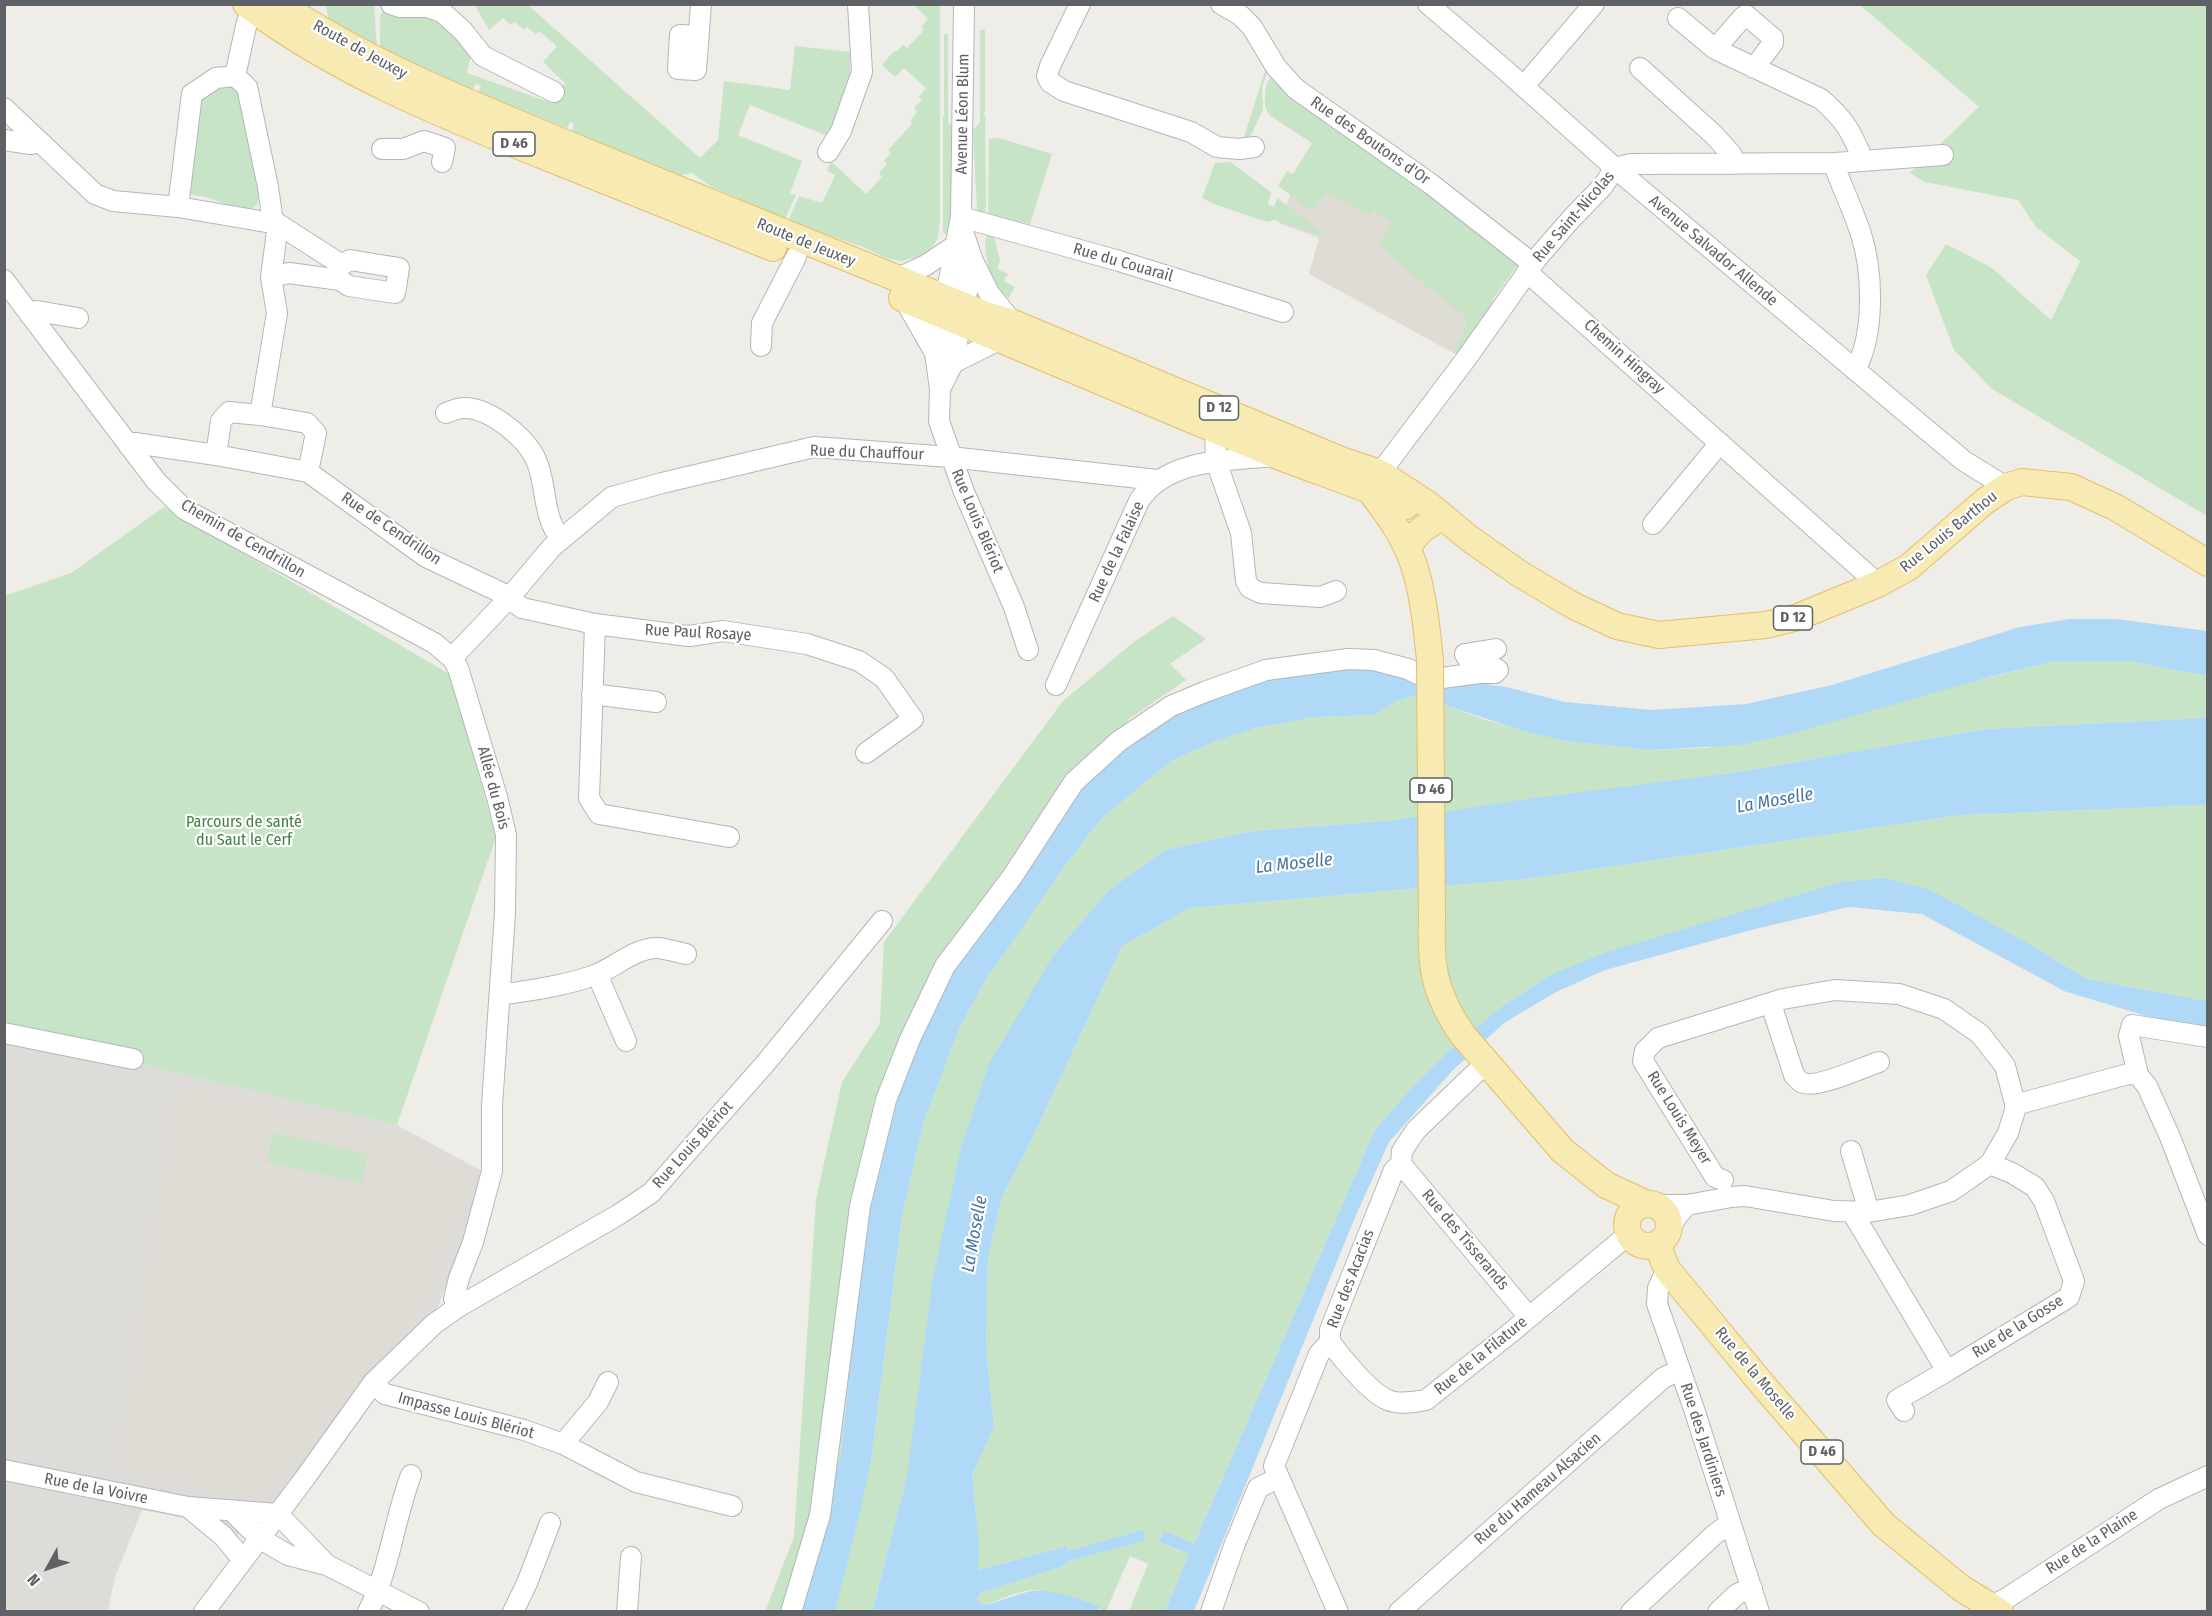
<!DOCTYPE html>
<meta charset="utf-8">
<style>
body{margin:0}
#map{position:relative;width:2212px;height:1616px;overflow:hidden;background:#efede7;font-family:"Fira Sans Condensed",sans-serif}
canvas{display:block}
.frame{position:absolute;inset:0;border:6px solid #5e6165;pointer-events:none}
.north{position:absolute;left:18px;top:1538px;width:60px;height:60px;-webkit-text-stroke:4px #fff;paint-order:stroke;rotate:230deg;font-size:16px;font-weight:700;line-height:24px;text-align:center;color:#5e6165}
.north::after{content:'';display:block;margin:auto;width:21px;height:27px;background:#5e6165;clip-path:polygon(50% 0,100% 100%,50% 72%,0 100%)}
</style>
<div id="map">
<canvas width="2212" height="1616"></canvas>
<div class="frame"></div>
<div class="north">N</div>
</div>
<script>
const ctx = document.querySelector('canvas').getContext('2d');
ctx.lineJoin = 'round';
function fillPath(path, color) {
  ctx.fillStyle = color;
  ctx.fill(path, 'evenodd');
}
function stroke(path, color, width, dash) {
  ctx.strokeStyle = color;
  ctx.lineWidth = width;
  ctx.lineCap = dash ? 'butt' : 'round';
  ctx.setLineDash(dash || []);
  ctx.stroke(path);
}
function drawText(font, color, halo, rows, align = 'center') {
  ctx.font = font + ' "Fira Sans Condensed",sans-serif';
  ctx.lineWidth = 4.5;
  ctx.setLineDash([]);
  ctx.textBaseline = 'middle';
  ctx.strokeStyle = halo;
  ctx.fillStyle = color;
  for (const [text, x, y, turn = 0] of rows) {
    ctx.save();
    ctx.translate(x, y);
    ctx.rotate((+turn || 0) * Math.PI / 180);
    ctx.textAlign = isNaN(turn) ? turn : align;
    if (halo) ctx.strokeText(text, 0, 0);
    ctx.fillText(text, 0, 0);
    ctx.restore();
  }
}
const industrial = new Path2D(`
 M5 1032 397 1125 482 1171 460 1251 436 1311 274 1503 225 1547 186 1518 142 1510 115 1577 108 1611 5 1612Z`);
const education = new Path2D(`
 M1307 152 1403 212 1445 266 1496 304 1459 356 1309 274 1319 238 1279 223Z
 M175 1086 396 1133 473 1173 425 1310 263 1501 117 1468Z`);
const green = new Path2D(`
 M326 5H374L377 48 329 22Z
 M475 5H528L700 158 718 140 724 81 790 90 795 46 850 52V85L845 84 844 93 848 94 828 136 750 105 738 135 802 161 790 193 796 195 785 219 712 187 692 173 681 175 572 131 574 124 570 122 567 128 478 93 481 86 476 83 472 90 451 84 380 48V15L384 11 435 16 463 42 471 56 467 73 549 102 565 83 543 62 557 46 539 31 536 34 527 27 524 30 515 22 511 25 503 18 489 30Z
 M914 5H940V218L938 238 933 246 922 256 901 261 886 258 863 247 790 222 789 219 799 196 822 203 835 175 827 171 830 163 834 164 866 194 882 177 879 173 887 164 884 161 891 153 888 150 912 124 910 121 917 112 914 108 922 100 919 97 926 88 904 68 895 77 882 65 894 51 896 52 903 45 907 48 924 30 921 27 928 19Z
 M1860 5H2207V516L1992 389 1954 350 1926 275 1946 244 1992 268 2051 320 2080 261 2036 227 2018 200 1925 182 1910 173 1979 107Z
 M980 30H985V112L983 114 985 116 986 207 984 209 986 210V218L977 210 973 130 980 122Z
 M944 34H948V122L953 127C953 155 956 210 946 235L943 232V116H945L944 113Z
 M1266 68 1268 69 1262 88 1263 109 1251 135 1243 140Z
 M1272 77 1394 162 1520 262 1493 299 1494 304 1460 353 1455 349 1464 332 1467 318 1413 275 1380 244 1392 222 1374 211 1370 216 1327 193 1312 211 1278 186 1287 171 1293 174 1312 143 1269 115 1265 106V91L1268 81Z
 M221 84 238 87 263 184 257 205 247 212 206 197 187 194 197 101Z
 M999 138 1052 154 1030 224 988 215 989 139Z
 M1230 162 1271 192 1268 205 1274 207 1277 198 1322 232 1324 236 1274 220 1267 222 1214 204 1202 198 1215 163Z
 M987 236H994L1000 261 997 269 1008 274 1004 281 1015 287 1009 298C990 285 986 261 985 240Z
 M164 507 451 675 496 837 397 1125 5 1032 4 596 71 573Z
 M1173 616 1206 639 1170 664 1186 680 1129 719 1108 745 1123 752 1083 786 987 919 851 1344 841 1453 802 1611 765 1612 794 1537 816 1199 842 1082 880 1023 884 942 1063 701 1135 641Z
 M2091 661H2128L2207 676V718L1986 729 1732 773 1396 820 1253 831 1165 850 1109 890 1054 954 907 1477 872 1611 835 1612 871 1461 902 1216 924 1121 959 1029 988 975 1005 953 1064 867 1100 820 1171 761 1213 742 1256 728 1315 717 1374 715 1397 701 1418 694 1436 698 1450 707 1485 720 1565 741 1651 750 1706 748 2051 662Z
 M2207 805V1001L2087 979 2031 945 1884 878 1548 976 1498 1009 1442 1057 1407 1093 1375 1130 1194 1544 1163 1532 1160 1543 1189 1554 1165 1611H1129L1148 1564 1130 1556 1106 1611 1100 1610V1607C1083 1603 1052 1591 1036 1590 1018 1589 999 1602 982 1605L977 1599 980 1593 1067 1565 1065 1562 1143 1541 1145 1529 1068 1551 1067 1546 977 1570 979 1542 972 1475 994 1427 986 1347 988 1258 1002 1196 1028 1147 1122 946 1190 908 1526 879 1961 815Z
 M273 1133 368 1154 362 1183 267 1162Z`);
const water = new Path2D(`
 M2070 619H2116L2207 631V676L2128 661 2051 662 1993 676 1794 733 1740 745 1651 750 1565 741 1524 731 1450 707 1436 698 1418 694 1397 701 1374 715 1315 717 1256 728 1213 742 1171 761 1100 820 1064 867 1005 953 988 975 959 1029 924 1121 902 1216 871 1461 855 1534 835 1611 802 1612 841 1453 863 1233 885 1137 912 1052 948 974 1080 789 1123 752 1177 713 1236 685 1344 664 1506 687 1565 702 1652 710 1746 704 1832 685 2020 627Z
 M2207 718V805L1961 815 1526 879 1190 908 1122 946 1028 1147 1002 1196 988 1258 986 1347 994 1427 972 1475 979 1542 978 1570 1067 1546 1068 1551 1145 1529 1144 1541 1065 1562 1067 1565 980 1593 977 1599 982 1605C998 1603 1015 1594 1032 1591 1048 1588 1084 1600 1100 1607L1098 1611 872 1612 907 1477 933 1277 961 1148 989 1064 1054 954 1109 890 1165 850 1253 831 1396 820 1527 799 1732 773 1986 729Z
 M1884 878 1930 890 2031 945 2087 979 2207 1001V1031L2193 1030 2064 991 1922 914 1849 907 1755 929 1605 970 1556 992 1504 1023 1453 1070 1389 1142 1356 1215 1194 1611H1165L1189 1554 1159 1542 1164 1531 1194 1544 1375 1130 1407 1093 1442 1057 1498 1009 1548 976 1604 953 1841 882Z`);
const minor = new Path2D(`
 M391 4 400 7H428L442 12 463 31 483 56 554 92
 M964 4 961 217 935 353 940 389 939 421 964 492 1014 607 1028 650
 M1080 4 1050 66 1047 76 1050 82 1064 91 1191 132 1217 147 1239 149 1254 147
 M1221 4 1240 15 1252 27 1276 67 1296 89 1431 184 1533 264
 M1428 4 1504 69 1615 168 1909 415 1964 461 2006 487
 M1678 18 1715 49 1821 99C1845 120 1851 131 1863 160
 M699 36 680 35 678 69 696 70 701 4
 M1715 49 1743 17 1746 15 1773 38V43L1754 68
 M1640 68 1714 135 1732 155 1733 164
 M235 76 247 22 253 10
 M1524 86 1594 4
 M4 108 95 194 113 201 178 207 278 224 342 265 350 260 399 268 395 293 349 286 340 280 289 273 271 277
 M4 140 31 144 39 142
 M382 149H403L424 141 445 148 442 162
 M828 152 841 131 862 72 858 4
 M1835 163 1837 173C1845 193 1854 213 1861 234 1873 272 1875 335 1855 370
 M178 207 192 94 216 78 235 76 247 87 268 187 273 222
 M961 217 1119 261 1283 312
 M973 261 989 293 1013 323
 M1527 272 1878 584
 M896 279 926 265 956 245
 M4 280 156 481 184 509 434 643 452 658 458 668 497 797 506 835 505 913 492 1106V1171L473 1242 459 1278 454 1299 458 1307
 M904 299 935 353
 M30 315 37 311 78 318
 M761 346 762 323 796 257
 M953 363 999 340
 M940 389 953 363 973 261 961 226
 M446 413C451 411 458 408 464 408 491 408 530 440 538 465 547 490 543 518 561 539
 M260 415 277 313 271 277 278 224
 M1215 428 1216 461 1241 533 1246 581 1250 588 1261 593 1320 597 1336 591
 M129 446 135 443 216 455 308 472 316 433 307 423 260 415 229 412 221 421 216 455
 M308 472 426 557 504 594 522 608 595 624 689 636 723 631 807 644 859 661 884 678 913 719 866 753
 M1380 473 1466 359 1538 257 1572 218 1603 186 1615 168 1631 164 1835 163 1943 155
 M1653 524 1720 443
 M595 624 589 798 599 814 729 837
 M452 658 509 598 552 547 612 497 662 483 814 447 950 457 1157 480
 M1056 685 1139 501C1166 458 1231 460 1276 456
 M592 694 656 702
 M597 974 626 1041
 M500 995C532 990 564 986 595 975 614 968 636 947 658 948 667 949 677 952 686 954
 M1771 1004 1794 1075C1795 1076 1799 1081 1801 1082 1815 1090 1863 1067 1879 1062
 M4 1033 133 1059
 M2138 1075 2129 1036 2132 1025 2208 1037
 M2015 1105 2128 1074 2138 1075 2147 1086 2170 1137 2208 1235
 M1851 1151 1869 1212
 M1401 1164 1529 1317
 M1654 1205H1687L1731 1197 1745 1196 1834 1211 1869 1212 1910 1205 1951 1191 1990 1164 2008 1133 2016 1107 2005 1066 1980 1034 1944 1009 1899 994 1835 990 1783 999 1658 1038 1645 1051 1643 1061 1715 1177 1723 1180
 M1852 1212 1947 1371 2069 1297 2074 1281 2044 1201 2035 1187 2012 1173 1990 1164
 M1668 1231 1678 1215 1687 1205
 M1667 1269 1658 1288 1657 1304 1694 1409 1759 1612
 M1330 1342C1341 1357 1371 1394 1388 1400 1399 1405 1414 1402 1426 1400L1509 1334 1629 1234
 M373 1383 385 1394 524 1430 563 1444 636 1482 732 1506
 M1904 1411 1897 1400 1947 1371
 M563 1444 598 1402 608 1382
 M4 1470 188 1507 278 1514
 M188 1507 223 1536 243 1560
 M232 1511 259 1538 288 1555 327 1565 419 1612
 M278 1514 327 1565
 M1981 1611 2007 1598 2159 1499 2208 1476
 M204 1612 305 1478 373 1383 434 1324 458 1307 618 1215 651 1193 764 1065 882 921
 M368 1612C390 1568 394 1520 411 1475
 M513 1612 527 1583 550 1523
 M627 1612 631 1557
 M791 1612 820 1515 860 1206 886 1100 910 1039 945 966 1012 877 1074 782 1119 741 1171 706 1207 691 1266 670 1348 659 1374 660 1408 669 1418 674 1442 678 1479 673H1495L1498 670 1495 668 1468 659 1465 654 1496 649
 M1211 1612 1234 1546 1258 1488 1278 1478
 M1338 1612 1274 1466 1319 1354 1330 1342V1330L1394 1170 1401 1164 1402 1151 1416 1130 1487 1062
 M1399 1612 1663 1378 1680 1370
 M1631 1612 1714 1535 1730 1523
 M1718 1612 1737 1594 1752 1588`);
const major = new Path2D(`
 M246 4C334 71 440 114 541 155 618 186 696 217 773 248
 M280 4C374 67 479 107 582 150 717 206 852 259 986 315L1013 323 1341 460 1380 473 1429 505 1470 539 1520 574 1574 606 1617 626 1659 635 1766 625 1798 617 1878 584 1909 567 1985 501 2006 487 2022 482 2071 487 2115 507 2208 563
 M902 298 1278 456C1321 473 1364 486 1406 506
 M1370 491C1389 515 1408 542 1416 572 1424 600 1427 631 1430 660
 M1407 547 1420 531 1436 520
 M1432 920C1430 968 1435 994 1462 1034L1562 1150 1606 1185 1647 1204
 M1627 1225a21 21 0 1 1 42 0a21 21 0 1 1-42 0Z
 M1657 1244 1667 1269 1680 1285 1762 1384 1884 1525 1961 1588 2000 1612`);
const majorBridge = new Path2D(`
 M1430 660 1432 920`);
const shields = [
 [514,144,42],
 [1219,408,39],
 [1793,618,39],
 [1431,790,42],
 [1822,1452,42]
];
const shieldNames = [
 ["D 46",514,144],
 ["D 12",1219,408],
 ["D 12",1793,618],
 ["D 46",1431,790],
 ["D 46",1822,1452]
];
const streetNames = [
 ["Route de Jeuxey",360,50,29],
 ["Avenue Léon Blum",963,114,-89],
 ["Rue des Boutons d'Or",1370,141,35],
 ["Rue Saint-Nicolas",1574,217,-49],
 ["Route de Jeuxey",806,243,22],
 ["Avenue Salvador Allende",1713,251,40],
 ["Rue du Couarail",1123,263,16],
 ["Chemin Hingray",1624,357,42],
 ["Rue du Chauffour",867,453,2],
 ["Rue Louis Blériot",977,521,67],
 ["Rue de Cendrillon",391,529,34],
 ["Rue Louis Barthou",1949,532,-39],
 ["Chemin de Cendrillon",243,539,30],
 ["Rue de la Falaise",1117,552,-65],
 ["Rue Paul Rosaye",698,633,3],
 ["Allée du Bois",493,788,75],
 ["Rue Louis Meyer",1679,1118,58],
 ["Rue Louis Blériot",693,1145,-48],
 ["Rue des Tisserands",1465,1240,50],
 ["Rue des Acacias",1351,1279,-69],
 ["Rue de la Gosse",2018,1327,-32],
 ["Rue de la Filature",1481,1356,-39],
 ["Rue de la Moselle",1755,1374,50],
 ["Impasse Louis Blériot",466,1416,15],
 ["Rue des Jardiniers",1703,1440,72],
 ["Rue de la Voivre",96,1489,11],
 ["Rue du Hameau Alsacien",1538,1489,-41],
 ["Rue de la Plaine",2092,1542,-33]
];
const parkNames = [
 ["Parcours de santé",244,823],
 ["du Saut le Cerf",244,841]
];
const waterNames = [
 ["La Moselle",1775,801,-10],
 ["La Moselle",1294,864,-6],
 ["La Moselle",975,1234,-80]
];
fillPath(industrial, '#dedcd9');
fillPath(education, '#dedcd5');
fillPath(green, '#c7e4c6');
fillPath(water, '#afd9f7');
stroke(minor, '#b4b6ba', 22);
stroke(major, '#e4be6b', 28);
stroke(minor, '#fff', 20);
stroke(major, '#f7eab3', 26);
stroke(majorBridge, '#e4be6b', 28, []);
stroke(majorBridge, '#f7eab3', 26);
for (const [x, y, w] of shields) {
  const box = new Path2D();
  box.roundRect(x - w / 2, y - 12, w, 24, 4.5);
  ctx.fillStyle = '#fff';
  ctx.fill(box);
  stroke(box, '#5e6165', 1.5);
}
drawText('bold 15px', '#5e6165', null, shieldNames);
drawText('16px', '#5e6165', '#fff', streetNames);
drawText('16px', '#3f8340', '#fff', parkNames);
drawText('italic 18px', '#49759f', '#fff', waterNames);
</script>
